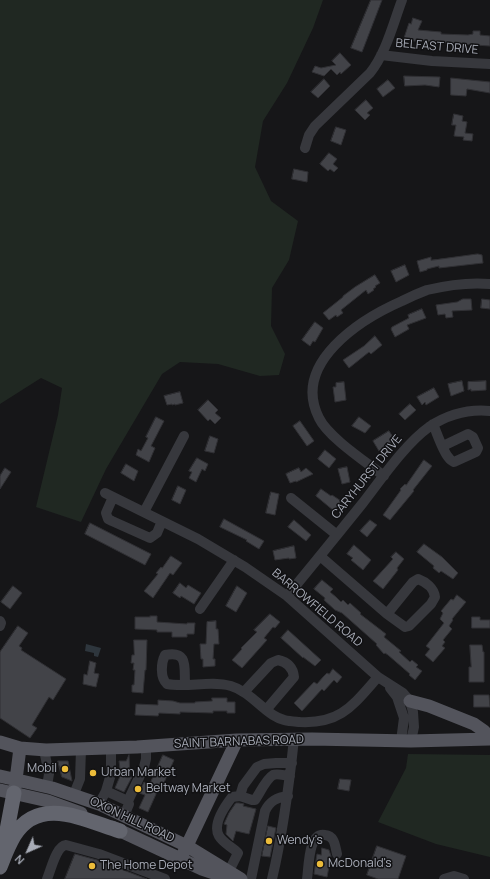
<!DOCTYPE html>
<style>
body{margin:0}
#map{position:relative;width:490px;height:879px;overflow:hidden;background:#161618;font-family:Manrope,sans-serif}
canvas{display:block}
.north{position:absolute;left:8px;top:831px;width:40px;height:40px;-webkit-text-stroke:3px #111113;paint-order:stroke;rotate:225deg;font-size:11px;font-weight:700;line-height:16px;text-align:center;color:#a8acb7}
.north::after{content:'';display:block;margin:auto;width:14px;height:18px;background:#a8acb7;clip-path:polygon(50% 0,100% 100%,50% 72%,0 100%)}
</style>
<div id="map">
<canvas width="490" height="879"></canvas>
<div class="north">N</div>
</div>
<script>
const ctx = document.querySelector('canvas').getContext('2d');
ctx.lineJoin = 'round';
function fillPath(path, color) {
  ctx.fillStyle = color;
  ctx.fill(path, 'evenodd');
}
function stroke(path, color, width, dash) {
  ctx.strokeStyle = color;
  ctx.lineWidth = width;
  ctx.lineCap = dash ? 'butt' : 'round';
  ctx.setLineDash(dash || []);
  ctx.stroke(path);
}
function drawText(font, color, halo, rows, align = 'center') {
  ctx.font = font + ' Manrope,sans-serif';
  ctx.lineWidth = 3;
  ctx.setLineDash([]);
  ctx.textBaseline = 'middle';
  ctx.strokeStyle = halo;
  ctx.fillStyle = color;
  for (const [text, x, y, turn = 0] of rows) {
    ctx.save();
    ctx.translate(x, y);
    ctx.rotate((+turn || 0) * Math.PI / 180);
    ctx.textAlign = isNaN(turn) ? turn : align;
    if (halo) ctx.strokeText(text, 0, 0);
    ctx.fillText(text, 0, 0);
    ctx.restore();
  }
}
const green = new Path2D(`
 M0 0H323L313 28 287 83 263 121 255 167 271 201 298 221 289 260 272 288 271 326 285 354 279 375 260 376 218 364 180 362 162 374 106 469 81 522 36 507 58 415 62 388 41 378 0 404Z
 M408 754 490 755V857L436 844 378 822 406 768Z`);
const water = new Path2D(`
 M86 644 101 648 98 657 94 656V653L85 651Z`);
const building = new Path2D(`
 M371 0H382L362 52 351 48Z
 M413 18 422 21 418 30 441 32V34L468 35 473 34V31H480V35L490 36V46L414 41 404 38 409 23 411 24Z
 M340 53 351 65 341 74 340 72 337 75 331 69 324 76 312 72 315 66 321 68 336 65 332 61Z
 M404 76 440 77 439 87 425 85 405 86Z
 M451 78 490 82V93L467 89 466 96 451 95Z
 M324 79 330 86 318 98 311 92Z
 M388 80 395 88 383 97 377 89Z
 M366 100 373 108 367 113 370 115 365 120 355 110Z
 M454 114 463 116 462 121 467 122 465 133 473 134 472 141 463 140 464 137 454 136 456 125H452Z
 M336 127 346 130 341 145 331 141Z
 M329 153 337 159 333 164 338 168 334 172 330 169 328 171 320 164Z
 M294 169 308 172 307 182 292 179Z
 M478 254 482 255 483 263 439 268V266L427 269V270L420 272 417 261 431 257V260Z
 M405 265 409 275 396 282 391 271Z
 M375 275 380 283 375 286 376 287 373 289 374 290 368 294 366 290 341 310 343 313 337 317 336 315 329 320 323 313 343 297V296L355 287Z
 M463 299H471L472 310 452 311 453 317 446 318 445 314 438 315 436 305 457 302Z
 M482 299 490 300V309L481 308Z
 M422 309 426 318 407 325 409 329 395 337 391 329 392 327 409 318 408 315Z
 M315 322 323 328 315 342 313 341 310 346 302 340Z
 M375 336 382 345 371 354 369 352 349 368 343 360 364 346Z
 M462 381 464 391 451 396 448 384Z
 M486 381V390L471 391V389L468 390V382Z
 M344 382 346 400 335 402 333 387H336V383Z
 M434 388 439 397 426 405 425 402 422 405 417 397Z
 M180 392 183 403 175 405V404L172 405V404L167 405 164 396Z
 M208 400 218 410 215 413 221 418 215 424 210 419 208 421 198 410Z
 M410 404 416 410 405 420 399 414Z
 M156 417 164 421 151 446 155 448 149 462 136 455 138 449 141 451 148 438 146 437Z
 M359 417 371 426 365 433 352 426Z
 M300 421 314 441 307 446 293 426Z
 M389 431 393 437 390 439 391 442 379 451 373 441Z
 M210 436 218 439 214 453 205 451Z
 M325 450 336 459 329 468 318 459Z
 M197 458 208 464 205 471 202 469 196 482 189 478 192 472 189 471Z
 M424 460 432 466 413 490 414 491 390 520 383 515 401 490 400 489 405 484 406 485Z
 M126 464 138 471 134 481 121 473Z
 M347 467 350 482 342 484 338 469Z
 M5 468 11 472 0 489V476Z
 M299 468 301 472 306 468 313 474 296 482V481L290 483 286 474Z
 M178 486 186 490 180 504 172 500Z
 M321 489 331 496 332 495 341 501 334 511 316 496Z
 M271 492 279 494 275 515 266 513Z
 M224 519 264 541 259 549 246 541 247 540 220 527Z
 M294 520 311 535 306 541 288 527Z
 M370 520 377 525 367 537 360 531Z
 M90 523 151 554 145 565 85 534Z
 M424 544 442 557 458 573 453 579 441 571 439 573 433 568 434 566 417 552Z
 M354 545 371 560 363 570 351 560 353 558 347 554Z
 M294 546 296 558 289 559V558L275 560 273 551Z
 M396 552 404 559 397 568 398 570 383 589 373 581 393 559 391 557Z
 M171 556 182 563 173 575 170 573 166 579 153 598 144 591 158 574 156 573 161 567 162 568Z
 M322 580 333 589 330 592 336 597 341 602 343 600 348 605 350 603 361 613 360 614 386 634 384 637 401 651 399 652 410 662 412 660 418 665 416 667 422 671 415 680 409 675 410 674 388 655 385 653 384 654 376 645 377 644 342 613 335 610 324 600 325 598 314 589Z
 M180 583 186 588 188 585 201 593 194 604 181 596 180 598 173 593Z
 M13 586 22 593 10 609 1 602Z
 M237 586 247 593 236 612 226 606Z
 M457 595 466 602 452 619 453 620 449 626 452 629 443 640 445 642 442 646 445 648 433 662 425 655 430 649 426 646 444 623 440 619 443 613 441 611 451 599 453 600Z
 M270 614 280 622 275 628 273 627 264 638 267 640 242 668 232 660 242 649 241 648 257 632 254 630Z
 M150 616H157V622L187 624V623H195L194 634H187V637H172V632H157V630L135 629V617H150Z
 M472 617H480V620H490V628H472Z
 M216 621V629H218L219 644H214L213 659H215V666L203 667V659H201L200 644H206L207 622Z
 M18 626 28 633 19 646 22 648 21 650 66 679 53 700 49 697 32 725 37 728 30 738 0 718V652Z
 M288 630 321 660 315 666 303 657V658L281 638Z
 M134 640H147L146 670H145L143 693 132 692V685H134L135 670H133L134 663H131L132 655H134Z
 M470 645H482L483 652H484V682H469V667H471Z
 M90 661 96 663 94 673 99 674 96 687 83 684 84 674 87 675Z
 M333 669 342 677 337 683 334 680 324 691 322 689 302 711 294 703 314 682 317 684 323 677 327 673 329 674Z
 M474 695H489L490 707H474Z
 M212 698H227V702H235V713H227V711H213V713L180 712V714L159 713 158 716 135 715 136 704 158 705V700L173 701 180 703H195V702L212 701Z
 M129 755 130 777H132L124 792 115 788 123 769H120L119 761H126Z
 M163 755 174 760 163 785 161 783 148 812 139 808 145 795 139 793 144 782 149 785Z
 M58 761H68L72 781 62 777Z
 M340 779 351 780 349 791 338 789Z
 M236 803H239L244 804 243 806 256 809 249 834 236 831 233 841 226 834 227 825 224 824 229 813Z
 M268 826 276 828 270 857 262 856Z
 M377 846 406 856 398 879H378L367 875Z
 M322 848 329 850 331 856 327 877 314 874 317 854 321 855Z
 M75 854 97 860 147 879H65Z`);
const minor = new Path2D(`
 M381 55 432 61 490 64
 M305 148 309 135 315 126 370 73C386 53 393 24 402 0
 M433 424C437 433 443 452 449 458 450 460 452 461 454 462L476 452 478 448 473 437 468 434 443 446
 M384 476C366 462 328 437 319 418 291 363 361 319 402 301 410 297 419 293 427 290 448 285 469 282 490 284
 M105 493 198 539 245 567 287 596 378 677 403 693 410 701 413 712 414 727 411 741
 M113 497 106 513 108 519 112 521 150 538 157 533 162 521
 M291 498 337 535
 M144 512 184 436
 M320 556 387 614
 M418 579C426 582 434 588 435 597L431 604 409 626 405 627 387 614 413 582Z
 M287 596C312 566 337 535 362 504 380 481 405 444 429 427 447 415 469 409 490 411
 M200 609 234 560
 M0 621 1 623 0 626
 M185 684C184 668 189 650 165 655 161 663 160 678 167 684 188 688 210 680 231 686 248 691 259 706 273 715 282 721 290 721 300 722 341 724 353 705 378 677
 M390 688 397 697 404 718 401 741
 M244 692 271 663 278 660C287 662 293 667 294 677L266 710
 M44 750 49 774 47 786
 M290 776C285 776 278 773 273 775 266 779 260 793 255 800H252L240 796 243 786 257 767 264 764 276 763H292
 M106 791 111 774V748
 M74 794 80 779 81 749
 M128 801 144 767 146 759V746
 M99 804 106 791 128 801 129 804 124 816
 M229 871 238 853C232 847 223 843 219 836 212 824 225 806 232 797L240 796
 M47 879C51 870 56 846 66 845L99 854 165 879
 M251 879 265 811C270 801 277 797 288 796
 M272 879C283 833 289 786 294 739
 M307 879C309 867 308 832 325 835 335 836 335 846 337 854
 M444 879 454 876 464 879`);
const major = new Path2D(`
 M410 701 429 706 474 724 484 731 490 739
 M0 742 20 748 46 750 137 747 237 740 312 739 411 741 490 739
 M0 776 52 788 99 804 187 846 241 879
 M15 788 20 748
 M0 790 48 801 81 813
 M112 827 202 869 231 879
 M184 852 237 740`);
const highway = new Path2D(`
 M4 846 14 793
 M0 867C4 857 8 846 14 836 39 795 84 820 120 831`);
const markers = [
 [65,769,4,"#ecbc3a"],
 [93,773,4,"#ecbc3a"],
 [138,789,4,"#ecbc3a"],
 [269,841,4,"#ecbc3a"],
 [320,864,4,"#ecbc3a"],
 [92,866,4,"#ecbc3a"]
];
const streetNames = [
 ["BELFAST DRIVE",437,47,5],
 ["CARYHURST DRIVE",367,477,-51],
 ["BARROWFIELD ROAD",317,608,40],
 ["SAINT BARNABAS ROAD",239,742,-2],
 ["OXON HILL ROAD",132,820,25]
];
const poiNames = [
 ["Mobil",57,769,"right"],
 ["Urban Market",101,773],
 ["Beltway Market",146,789],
 ["Wendy's",277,841],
 ["McDonald's",328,864],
 ["The Home Depot",100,866]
];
fillPath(green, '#202822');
fillPath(water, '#2e363d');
fillPath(building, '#424348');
stroke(building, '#303034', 1);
stroke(minor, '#37383d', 10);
stroke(major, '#53545c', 13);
stroke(highway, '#63656e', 15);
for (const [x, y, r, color] of markers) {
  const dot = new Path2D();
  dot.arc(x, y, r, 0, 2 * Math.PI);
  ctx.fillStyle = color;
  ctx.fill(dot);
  stroke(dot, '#111113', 1.5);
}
drawText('12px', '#a8acb7', '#111113', streetNames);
drawText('12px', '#a8acb7', '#111113', poiNames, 'left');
</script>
